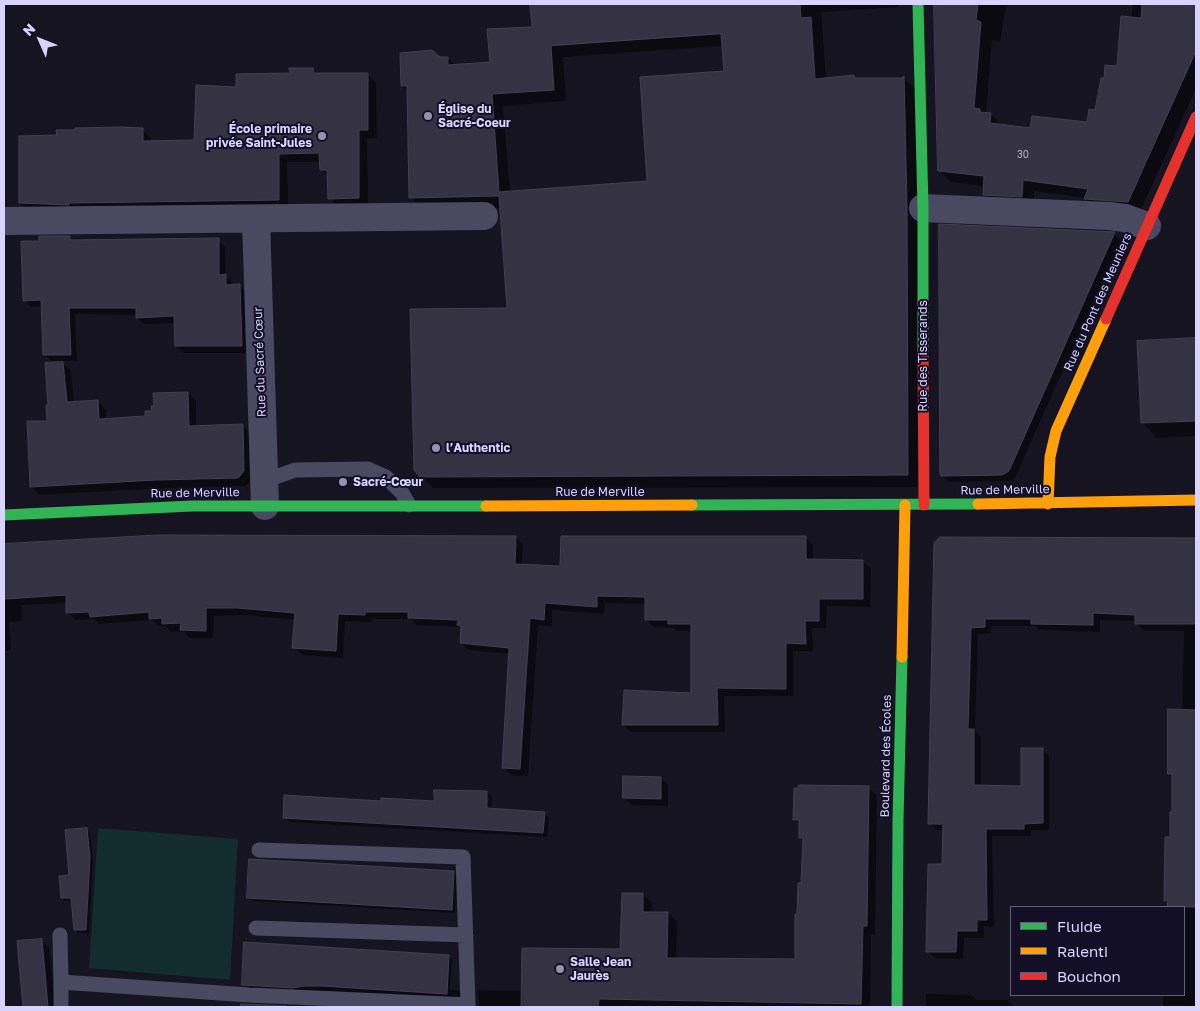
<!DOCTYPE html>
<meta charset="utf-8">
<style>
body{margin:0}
#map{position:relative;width:1200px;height:1011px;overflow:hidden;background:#161421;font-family:"Golos Text",sans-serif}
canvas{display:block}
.frame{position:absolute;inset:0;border:5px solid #d9d4ff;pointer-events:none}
.legend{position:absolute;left:1010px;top:906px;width:175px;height:90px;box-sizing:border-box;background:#130f26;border:1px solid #625e7d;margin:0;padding:6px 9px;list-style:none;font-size:15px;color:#d9d4ff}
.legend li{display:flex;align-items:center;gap:10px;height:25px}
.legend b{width:25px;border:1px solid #625e7d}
.north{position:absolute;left:15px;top:15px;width:50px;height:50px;-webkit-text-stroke:4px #130f26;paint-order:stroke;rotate:314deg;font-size:14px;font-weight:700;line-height:20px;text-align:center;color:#d9d4ff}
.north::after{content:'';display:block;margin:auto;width:18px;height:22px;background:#d9d4ff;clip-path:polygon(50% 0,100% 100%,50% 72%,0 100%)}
</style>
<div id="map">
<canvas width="1200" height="1011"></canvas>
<div class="frame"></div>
<ul class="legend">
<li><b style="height:6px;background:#30b455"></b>Fluide</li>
<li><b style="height:6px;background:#ff9f0a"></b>Ralenti</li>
<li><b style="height:6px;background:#e5322d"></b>Bouchon</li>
</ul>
<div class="north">N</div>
</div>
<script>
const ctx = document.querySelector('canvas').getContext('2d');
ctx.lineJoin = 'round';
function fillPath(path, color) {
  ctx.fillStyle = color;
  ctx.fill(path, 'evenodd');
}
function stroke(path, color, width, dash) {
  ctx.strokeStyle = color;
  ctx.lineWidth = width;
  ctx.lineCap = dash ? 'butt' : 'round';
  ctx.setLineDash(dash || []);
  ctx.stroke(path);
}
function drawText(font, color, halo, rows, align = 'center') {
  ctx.font = font + ' "Golos Text",sans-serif';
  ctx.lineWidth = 4;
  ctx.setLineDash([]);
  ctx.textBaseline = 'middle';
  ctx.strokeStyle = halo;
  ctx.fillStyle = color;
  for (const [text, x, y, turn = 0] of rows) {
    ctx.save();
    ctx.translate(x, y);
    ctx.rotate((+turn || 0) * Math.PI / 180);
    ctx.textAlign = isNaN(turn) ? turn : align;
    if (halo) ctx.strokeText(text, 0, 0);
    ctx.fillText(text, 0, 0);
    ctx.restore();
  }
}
const green = new Path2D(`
 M98 828 238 839 230 980 89 968Z`);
const shadow = new Path2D(`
 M531 4H899V7L821 12 826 79 853 77 856 80 904 78 916 90 920 487 433 488 415 470 508 309 501 208 422 209 410 197 408 92 402 86 439 59 448 58 456 66 491 63 533 28ZM723 46 725 73 648 182 510 192 503 106 566 101 563 57Z
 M934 4H1006L1000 42 992 40 986 114H991L1002 126 1031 129 1088 124 1096 111 1105 80 1118 68 1131 18 1133 4H1196V89L1139 214 1097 211 1085 198 1034 191V208L996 206 984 194V186L951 182 939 170Z
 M313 69 318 74H367L376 83 377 138 367 139 368 207H338L329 198V177L321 169V162H287L288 208 29 212 20 203 58 136 142 129 151 138V142H196L238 88Z
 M940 226 1114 234 1121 240 1015 478 1009 481 949 482 942 475Z
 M69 237 73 241 218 240 225 247 226 276 232 283 233 286H240L247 293 248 353H183L176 346 175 323 144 324 137 318V315L75 314 77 361H61L71 371 74 403 98 402 106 410V420L147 417 153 412 188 393 196 401V427L243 426 251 434 252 480 246 486 164 488 39 495 31 486 48 422 49 406 59 363V361H51L44 354 43 306 31 307 24 300 40 242Z
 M1196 339V436L1157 438 1143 423 1139 342Z
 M158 536 516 537 523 545 522 566 562 567 805 538 813 545V560L863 561 871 569 870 607 827 606 826 628H812L813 651H793V696H724L725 732H631L623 725 692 694V631H677L674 628 654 627 646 620V604L605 603 604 614 552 610V627L538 625 528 776 511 775 503 767 510 654 469 650 461 643 462 628 460 627 417 625 411 619H372V622L345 621 343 658 302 655 294 648 296 620 246 615 214 616 213 638H189L183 631 171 632 165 626H158L153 620 99 624 94 619 75 620 68 612 67 603 21 605 22 621 9 622 11 650 4 651V546Z
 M940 539H1196V1007H1163V995H1184V907H1167V902L1165 900 1173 814V778L1169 773 1182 711 1184 631H1144L1137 624V621L1100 620V632L1039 630 1035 626H991V633L978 634 975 731 981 737V786L1023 787 1042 749 1049 756V830H1031V836H992L994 927 984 926V938H964L963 959 935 958 928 951 943 866 944 830H937L930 823Z
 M661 778 668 785V806L632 805 624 798Z
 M868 787 877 796 875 935H871L870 1007H479L478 990 523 991 621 950 643 895 652 903 651 913H668L677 922 676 959 796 960 804 842 800 838V825L794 819Z
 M487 792 492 797 491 809 544 813 549 818 547 837 289 822 284 817 382 803H435Z
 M87 829 90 833 93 861 89 933H78L75 930 72 901H65L62 898Z
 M453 872 457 876 455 913 252 901 248 897Z
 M41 940 49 948 55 1007H25L18 942Z
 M448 956 452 959 450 990H458L461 993V998L247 988 243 985Z
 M926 994 972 995 977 1000H1008L1014 1007H926Z`);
const building = new Path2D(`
 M530 4H800L801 18 811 17 815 79 854 75V78H902L904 76 907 208 908 475 420 477 414 470 410 309 507 308 499 196 409 198 407 86H401L400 53 432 50 440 57H448V65L490 62 487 29 532 27ZM721 34 724 71 640 77 647 181 499 192 492 94 554 90 551 46Z
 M934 4H978L976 20 981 22 974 108 980 109V112L991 113 990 123 1030 128 1032 116 1087 122 1089 109 1095 110 1101 78H1104L1105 65 1117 66 1121 16 1141 18 1142 4H1196V51L1128 202 1084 199 1088 189 1023 180 1022 197 983 195 984 176 938 171Z
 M289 68H313L314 73H368V130H359V198L328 199 327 170H320L319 153 279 154V200L69 203V205L19 203V136L57 135 56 130H75V128L120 127 143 128V141L194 140 196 85 236 87V74L290 73Z
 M939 224 1115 232 1009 471 1002 475 941 476 940 474Z
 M39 236H70V240L219 238V275L226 274V285L240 284 242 346H175L174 316 136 318V308H69L71 355H43L41 300 23 301 21 241H39Z
 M1196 338V421L1141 423 1137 341Z
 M63 362 67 402 98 400 99 419 145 416V411H152L151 406H154L153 393 188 392 189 426 243 424 244 471 238 478 156 480 30 487 27 421H47L46 405H48L45 363Z
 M158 535 516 536 515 564 560 566 561 536H806V559L863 560V599H819V621H805L806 644 786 643V689L717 688 718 725H622L624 690 691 693V624H668V620H645V597L597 596V607L545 603 544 620 530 618 520 769 502 768 509 648 460 643 461 626 457 625 458 620 408 618V612H365V615L338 614 336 651 292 648 295 613 238 608H206V631L180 630 181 623 162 624V618L149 619V612L90 617 89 612 66 613V595L4 599V544Z
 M940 537 1196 538V624H1135V615L1093 613V625L1031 624V619H985V627L971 628 968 729H974V785L1021 786V748H1043V823L1024 824V829H986L987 920H977V931H957L956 952H926L928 864H942L943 824H928L934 543Z
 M1168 709 1196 710V907H1167L1168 900 1164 901 1165 837H1170V812H1172V774H1168Z
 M623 776 661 777V799L623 798Z
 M799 785 869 786 867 926H863L861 1004 599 999 598 1007H521L522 948 620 949 622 893H643V912H668L667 958 795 959V914H797L798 883H801L803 838H799V820H793L794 788H798Z
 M434 790 487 791V808L545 812 543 833 283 818 284 795 381 801V798L434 801Z
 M87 828 90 857 86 930H74L71 898H61L59 876 69 875 65 830Z
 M249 859 454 871 452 910 247 898Z
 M42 939 48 1007H23L17 941Z
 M244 942 449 955 447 994 322 986H304L293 988 242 985Z
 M241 1004 286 1006V1007H241Z`);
const lane = new Path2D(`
 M264 481 295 470 368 469 386 477 402 493 409 505
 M259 850 463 857 468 1005
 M256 928 466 935
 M60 935 61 982
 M61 1007V982L249 995 468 1005V1007`);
const street = new Path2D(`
 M923 208 1109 216 1125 218 1147 226
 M256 219 265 506
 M4 221 484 216`);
const fast = new Path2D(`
 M918 4 923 208V350
 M692 505 978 504
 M4 515 192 506H486
 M897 1007 898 820 902 657`);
const slow = new Path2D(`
 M978 504 1196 500
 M1048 504 1050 457 1056 431 1106 319
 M486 506 692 505
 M902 657 905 505`);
const jam = new Path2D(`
 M1106 319 1196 117
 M923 350 924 505`);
const markers = [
 [428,116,5,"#9591b1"],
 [322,136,5,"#9591b1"],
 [436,448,5,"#9591b1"],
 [343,482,5,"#9591b1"],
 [560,969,5,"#9591b1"]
];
const numberNames = [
 ["30",1023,155]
];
const poiNames = [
 ["Église du",438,109],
 ["Sacré-Coeur",438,123],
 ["École primaire",312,129,"right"],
 ["privée Saint-Jules",312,143,"right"],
 ["l’Authentic",446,448],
 ["Sacré-Cœur",353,482],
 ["Salle Jean",570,962],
 ["Jaurès",570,976]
];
const streetNames = [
 ["Rue du Pont des Meuniers",1098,302,-66],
 ["Rue des Tisserands",923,356,-90],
 ["Rue du Sacré Cœur",260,362,-92],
 ["Rue de Merville",1005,490,-1],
 ["Rue de Merville",600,492],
 ["Rue de Merville",195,493,-1],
 ["Boulevard des Écoles",886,756,-89]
];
fillPath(green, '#132c2d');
fillPath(shadow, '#0007');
fillPath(building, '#343243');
stroke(building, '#433f54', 1);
stroke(lane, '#4a4962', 15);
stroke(street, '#4a4962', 28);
stroke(fast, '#30b455', 11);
stroke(slow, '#ff9f0a', 11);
stroke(jam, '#e5322d', 11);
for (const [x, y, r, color] of markers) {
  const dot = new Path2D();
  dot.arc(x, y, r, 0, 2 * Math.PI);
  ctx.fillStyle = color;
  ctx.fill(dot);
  stroke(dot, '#130f26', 2);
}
drawText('10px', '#b0acd0', null, numberNames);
drawText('bold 12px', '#d9d4ff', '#130f26', poiNames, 'left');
drawText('12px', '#d9d4ff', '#130f26', streetNames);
</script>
